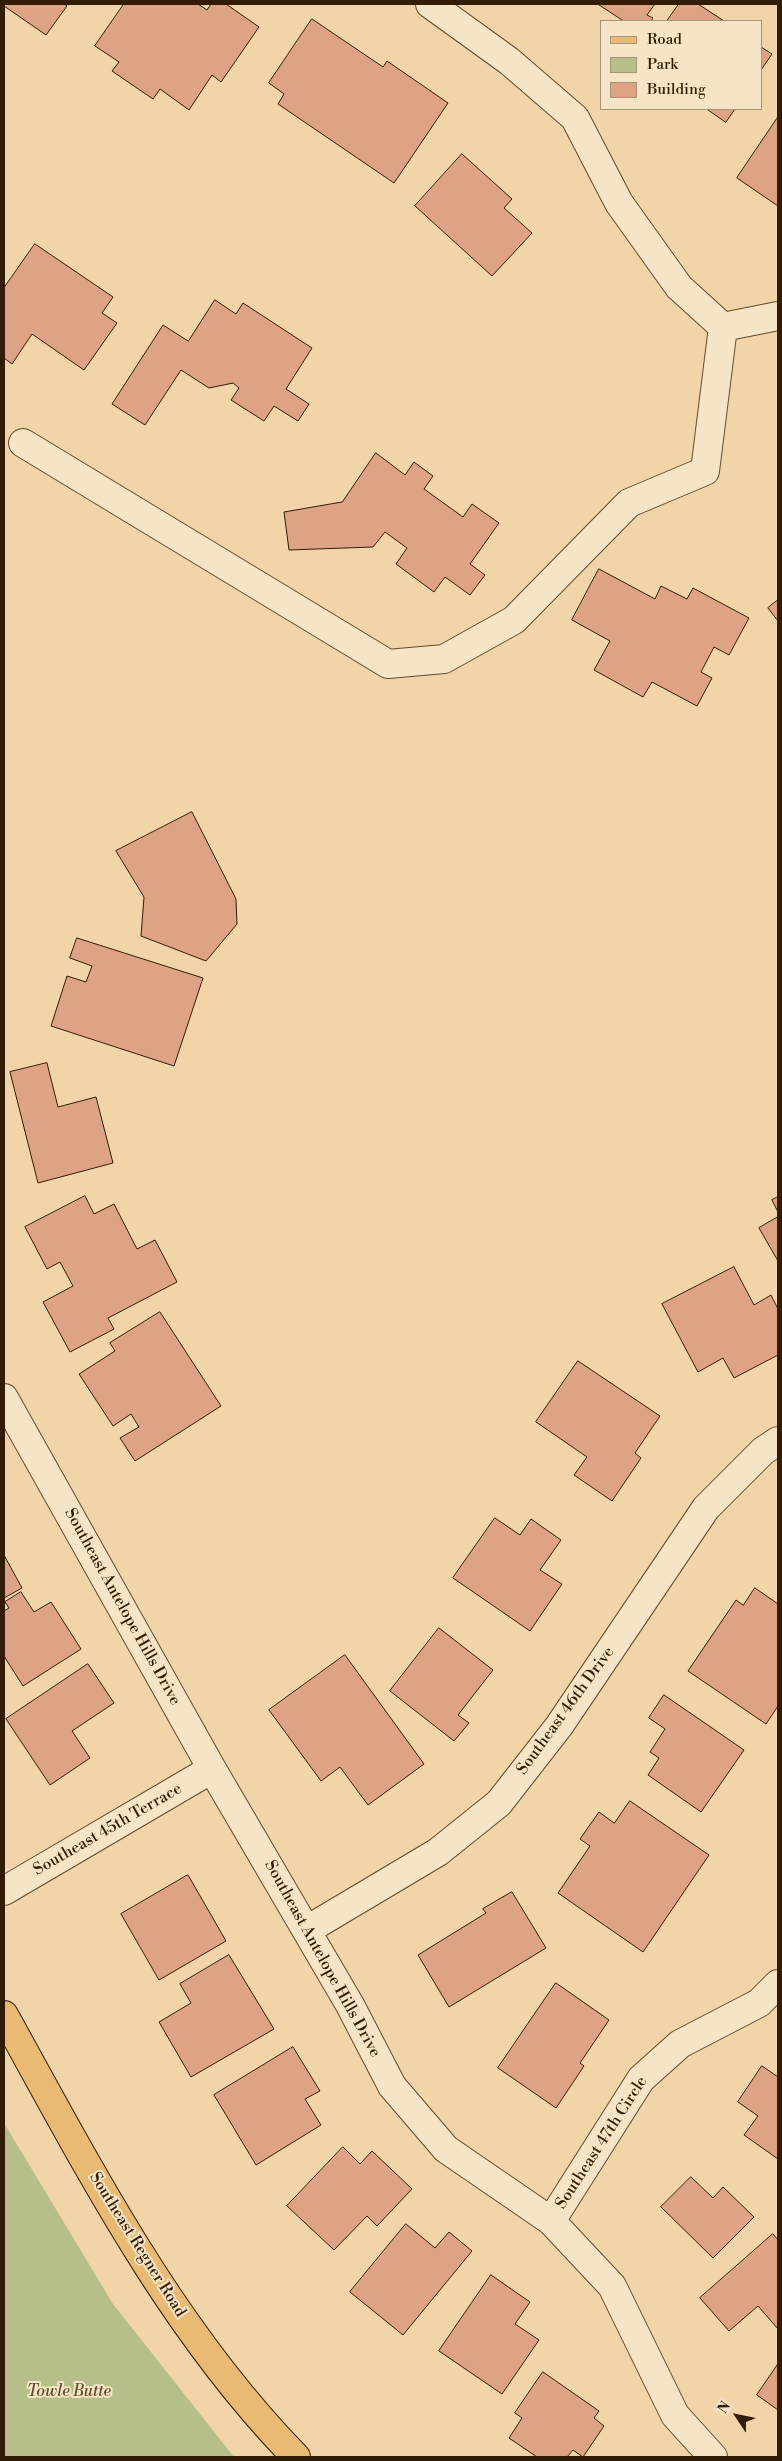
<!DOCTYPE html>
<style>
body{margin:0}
#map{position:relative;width:782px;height:2461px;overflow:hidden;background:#f1d5a8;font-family:"Libre Bodoni",serif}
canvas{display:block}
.frame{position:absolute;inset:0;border:5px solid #331c05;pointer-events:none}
.legend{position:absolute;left:600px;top:20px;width:162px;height:90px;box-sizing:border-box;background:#f6e4c6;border:1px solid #a89479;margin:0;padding:6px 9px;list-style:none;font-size:15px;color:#331c05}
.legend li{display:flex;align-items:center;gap:10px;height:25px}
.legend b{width:25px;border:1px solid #a89479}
.north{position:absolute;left:712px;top:2391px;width:50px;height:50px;-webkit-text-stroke:4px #f6e4c6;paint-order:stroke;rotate:304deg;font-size:14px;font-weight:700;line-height:20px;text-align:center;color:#331c05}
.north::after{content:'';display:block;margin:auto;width:18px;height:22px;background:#331c05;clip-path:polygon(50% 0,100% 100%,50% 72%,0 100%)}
</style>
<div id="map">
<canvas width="782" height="2461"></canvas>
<div class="frame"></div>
<ul class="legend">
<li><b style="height:6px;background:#e8ba74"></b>Road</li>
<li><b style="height:14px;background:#b6be8a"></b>Park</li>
<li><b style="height:14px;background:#dea285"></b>Building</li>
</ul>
<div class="north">N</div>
</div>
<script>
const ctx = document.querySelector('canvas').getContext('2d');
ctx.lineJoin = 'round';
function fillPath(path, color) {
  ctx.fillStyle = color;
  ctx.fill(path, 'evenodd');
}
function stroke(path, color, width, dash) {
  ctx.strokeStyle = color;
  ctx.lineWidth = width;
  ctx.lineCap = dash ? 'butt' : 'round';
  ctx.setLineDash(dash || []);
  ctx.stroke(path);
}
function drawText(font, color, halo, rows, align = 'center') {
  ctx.font = font + ' "Libre Bodoni",serif';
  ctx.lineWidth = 4;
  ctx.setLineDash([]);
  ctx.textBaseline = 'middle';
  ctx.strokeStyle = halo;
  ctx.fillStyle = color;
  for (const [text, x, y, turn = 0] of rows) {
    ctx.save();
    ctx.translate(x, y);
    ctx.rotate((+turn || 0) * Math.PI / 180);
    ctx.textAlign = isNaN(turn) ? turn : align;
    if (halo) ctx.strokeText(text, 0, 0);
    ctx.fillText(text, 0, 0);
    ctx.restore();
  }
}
const green = new Path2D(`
 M4 2123 113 2304 234 2457H4Z`);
const building = new Path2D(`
 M4 4H64L67 6 46 35 4 6Z
 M124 4H198L207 10 211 4H226L259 27 221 82 212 75 189 110 160 89 153 99 112 71 119 62 95 46Z
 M598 4H655L647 15 653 18 651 21H624Z
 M679 4H698L724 21H667Z
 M312 19 383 67 387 61 448 103 394 183 278 104 284 94 269 83Z
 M761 47 772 54 761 70Z
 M707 109H735L726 122Z
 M778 117V206L737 178Z
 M462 154 512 199 504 208 532 233 492 276 415 206Z
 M35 244 113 297 102 313 117 323 84 370 32 334 12 364 4 358V288Z
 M215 300 236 314 243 303 312 348 286 389 309 404 298 421 274 406 264 421 231 400 239 388 233 383 209 388 181 370 145 425 112 404 163 325 188 341Z
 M376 453 405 475 414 462 433 476 424 489 463 517 472 504 499 523 470 564 485 575 470 595 445 577 434 592 396 564 407 548 385 532 373 547 289 550 284 512 342 502Z
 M599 569 655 599 661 586 687 599 693 588 749 618 729 655 714 647 701 672 712 678 697 706 652 682 643 697 594 670 610 641 572 620Z
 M778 600V621L768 608Z
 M192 812 236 899 237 924 206 961 141 936 144 897 116 851Z
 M77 938 203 978 174 1066 51 1026 67 976 86 982 92 966 70 958Z
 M47 1063 58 1107 96 1097 113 1163 38 1183 10 1072Z
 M85 1196 94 1214 114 1204 137 1249 155 1240 177 1282 108 1318 114 1329 70 1352 43 1302 73 1286 60 1262 47 1269 25 1227Z
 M778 1197V1212L772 1200Z
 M778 1217V1261L759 1228Z
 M734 1267 754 1305 771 1295 778 1309V1355L734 1378 723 1358 698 1372 662 1304Z
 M160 1312 221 1406 135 1461 120 1438 139 1427 131 1414 113 1426 79 1374 115 1351 110 1343Z
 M578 1361 660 1416 635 1453 641 1458 612 1501 574 1475 587 1457 536 1422Z
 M495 1518 520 1535 531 1519 561 1540 540 1570 562 1584 530 1631 453 1578Z
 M4 1555 22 1588 4 1598Z
 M755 1588 778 1604V1706L766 1724 688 1671 736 1600 743 1605Z
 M21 1592 34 1612 51 1602 81 1649 23 1686 4 1656V1611L9 1608 5 1602Z
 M439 1628 493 1670 458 1715 469 1723 454 1741 390 1691Z
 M345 1655 424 1764 368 1805 340 1767 321 1781 269 1710Z
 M88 1664 114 1703 72 1731 90 1758 50 1785 6 1719Z
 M664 1695 744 1750 701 1812 648 1775 659 1758 650 1752 665 1729 649 1718Z
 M630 1801 709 1855 643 1952 558 1893 590 1846 580 1839 599 1812 614 1823Z
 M188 1875 226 1941 159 1980 121 1914Z
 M512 1892 546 1948 449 2007 418 1955 486 1913 483 1909Z
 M229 1955 274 2029 191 2077 159 2022 191 2003 180 1984Z
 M556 1983 609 2020 580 2063 584 2066 556 2108 498 2068Z
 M293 2047 320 2091 305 2099 321 2125 256 2165 214 2095Z
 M762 2066 778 2077V2159L744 2135 758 2116 738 2102Z
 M343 2147 360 2164 372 2151 412 2189 377 2226 367 2216 334 2250 287 2206Z
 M691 2177 713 2198 723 2187 754 2217 713 2258 661 2207Z
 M406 2224 435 2248 449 2232 472 2251 403 2335 350 2292Z
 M773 2234 778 2240V2329L758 2306 729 2331 700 2298Z
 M491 2275 530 2302 515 2324 539 2340 502 2394 439 2351Z
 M778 2364V2410L757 2395Z
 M543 2372 599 2411 594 2418 604 2426 583 2457 573 2450 567 2457H537L509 2438 522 2418 515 2413Z`);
const minor = new Path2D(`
 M430 4 509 61 575 118 619 203 679 287 723 327
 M723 327 778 316
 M23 443 388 664 444 659 514 620 629 503 705 471 723 327
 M4 1398 212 1769 350 2005 392 2086 446 2149 551 2221 612 2286 675 2415 713 2457
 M4 1891 212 1769
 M307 1930 438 1852 499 1803 559 1726 706 1508 763 1451 778 1441
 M551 2221 641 2079 680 2044 759 2003 778 1984`);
const major = new Path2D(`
 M4 2015C90 2170 171 2329 296 2457`);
const streetNames = [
 ["Southeast Antelope Hills Drive",122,1607,61],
 ["Southeast 46th Drive",566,1711,-54],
 ["Southeast 45th Terrace",108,1830,-30],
 ["Southeast Antelope Hills Drive",322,1959,61],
 ["Southeast 47th Circle",602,2143,-57],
 ["Southeast Regner Road",137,2245,58]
];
const parkNames = [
 ["Towle Butte",69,2392]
];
fillPath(green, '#b6be8a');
fillPath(building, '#dea285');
stroke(building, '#331c05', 1);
stroke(minor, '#624a2e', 30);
stroke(major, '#331c05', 30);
stroke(minor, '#f6e4c6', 28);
stroke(major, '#e8ba74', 28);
drawText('16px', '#331c05', '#f6e4c6', streetNames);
drawText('italic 16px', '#5a4d2d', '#f6e4c6', parkNames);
</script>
